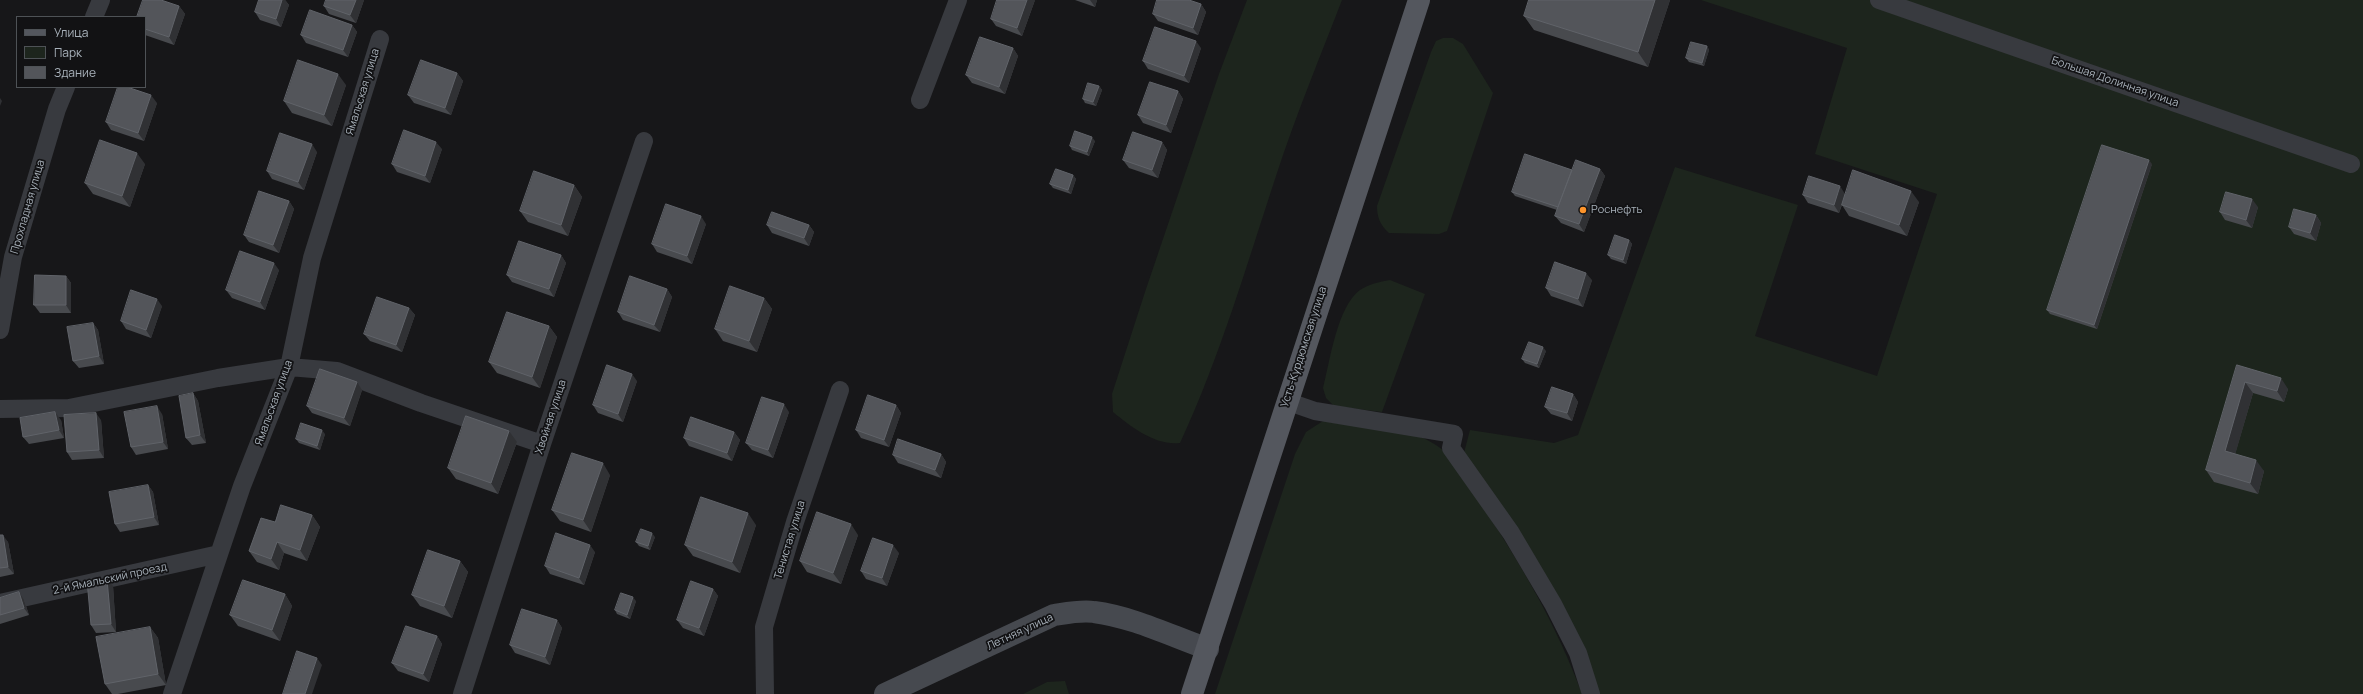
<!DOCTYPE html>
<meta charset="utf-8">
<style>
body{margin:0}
#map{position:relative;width:2363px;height:694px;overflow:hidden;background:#171719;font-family:Manrope,sans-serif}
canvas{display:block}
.legend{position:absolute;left:16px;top:16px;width:130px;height:72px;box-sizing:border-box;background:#121214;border:1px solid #4e5256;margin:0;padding:5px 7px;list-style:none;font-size:12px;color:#a8b1ba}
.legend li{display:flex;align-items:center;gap:8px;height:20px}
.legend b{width:20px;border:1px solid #4e5256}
</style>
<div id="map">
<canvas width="2363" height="694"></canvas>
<ul class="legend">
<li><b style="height:5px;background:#54575e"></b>Улица</li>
<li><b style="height:11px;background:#1d251d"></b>Парк</li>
<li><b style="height:11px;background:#53555a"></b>Здание</li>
</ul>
</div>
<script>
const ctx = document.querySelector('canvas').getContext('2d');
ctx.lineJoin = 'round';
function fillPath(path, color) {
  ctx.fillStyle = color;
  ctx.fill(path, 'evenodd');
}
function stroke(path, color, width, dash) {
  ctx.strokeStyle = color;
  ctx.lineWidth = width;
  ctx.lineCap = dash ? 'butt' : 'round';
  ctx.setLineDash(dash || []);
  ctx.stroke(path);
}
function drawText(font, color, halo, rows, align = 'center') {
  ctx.font = font + ' Manrope,sans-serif';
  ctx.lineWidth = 3.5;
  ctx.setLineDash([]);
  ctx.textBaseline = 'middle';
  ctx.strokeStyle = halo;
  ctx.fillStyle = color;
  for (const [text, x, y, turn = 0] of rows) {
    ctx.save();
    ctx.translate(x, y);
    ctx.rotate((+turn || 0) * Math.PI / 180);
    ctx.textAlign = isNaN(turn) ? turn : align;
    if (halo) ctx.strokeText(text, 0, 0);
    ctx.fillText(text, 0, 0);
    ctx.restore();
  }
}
const green = new Path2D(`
 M1247 0H1342C1320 57 1296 115 1277 173 1247 264 1220 357 1180 443 1156 446 1131 427 1113 412L1112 394 1145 292 1219 74Z
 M1701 0H2363V694H1598L1464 453 1470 430 1554 443 1578 435 1675 167 1798 205 1755 336 1877 376 1937 194 1815 154 1847 48Z
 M1443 38H1453L1463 44 1493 93 1447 231 1439 234 1389 233C1380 225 1377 217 1377 206L1431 52 1436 41Z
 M1390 280 1425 294 1382 412 1334 406 1326 398 1323 388C1330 361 1337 307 1360 290 1369 284 1379 282 1390 280Z
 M1323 421 1419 436C1430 441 1441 447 1449 456 1461 471 1471 489 1481 504 1521 564 1557 626 1582 694H1215L1295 454 1306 432Z
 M1065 681 1069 694H1023L1047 682Z`);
const street = new Path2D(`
 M1879 0 2351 164
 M94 17 101 0
 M920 100 958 0
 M0 330 13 257 57 109 66 87
 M1286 401 1315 411 1454 434 1451 448 1511 533 1553 604 1578 653 1591 694
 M0 409 69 408 218 378 289 367 337 371 421 403 542 444
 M0 603 219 554
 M172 694 242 486 289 367 312 258 380 39
 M462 694 542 444 644 141
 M765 694 764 627 795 522 840 390`);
const secondary = new Path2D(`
 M885 694 1054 615C1067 613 1081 610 1094 612 1133 617 1171 636 1208 649`);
const primary = new Path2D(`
 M1192 694 1419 0`);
const wall = new Path2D(`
 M259 0H285L289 5 281 27 260 20 255 12Z
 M364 0 356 23 329 14 324 6Z
 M1035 0 1022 36 996 26 991 19Z
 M1075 0H1097L1095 7Z
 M1529 0H1670L1648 67 1534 30 1524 16Z
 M1201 4 1206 12 1198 35 1158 21 1153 14Z
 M179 6 185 14 174 45 145 35V17Z
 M352 25 357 32 348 57 306 43 301 35Z
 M1707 46 1709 50 1704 66 1689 62 1686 58Z
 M1013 48 1018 56 1005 94 972 83 966 75Z
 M1201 48 1189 83 1148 69 1143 61Z
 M457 73 463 81 451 115 414 103 408 95Z
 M346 85 332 126 292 113 284 101Z
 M1099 86 1102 90 1096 106 1085 103 1083 99Z
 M1178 91 1183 99 1171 133 1143 123 1138 115Z
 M157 103 144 141 111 130 106 122Z
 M1095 141 1089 156 1072 150 1070 146Z
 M1162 142 1167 150 1158 178 1129 168 1123 160Z
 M442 149 430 183 397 172 392 164Z
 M317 152 304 190 272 179 267 171Z
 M145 164 130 207 93 194 85 183Z
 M2152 164 2097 329 2050 314 2047 310Z
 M1600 169 1605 176 1584 232 1561 223 1555 216 1557 210 1515 196 1512 192 1572 170Z
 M1073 175 1076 179 1071 194 1053 188 1050 184Z
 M574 185 582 197 568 236 528 222 520 211Z
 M1845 194 1919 202 1907 236 1849 216 1842 205 1839 213 1808 203 1803 195Z
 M289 201 294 209 279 253 249 242 244 235Z
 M2258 207 2252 228 2225 220 2220 212Z
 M2316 215 2321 223 2316 241 2294 234 2289 227Z
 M706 224 692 264 657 252 652 244Z
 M767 225H809L814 232 809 246 772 233Z
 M1629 240 1632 244 1626 264 1611 259 1608 255Z
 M561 255 566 263 554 297 512 282 507 275Z
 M279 270 265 310 232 298 226 290Z
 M66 276 71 283V313H40L34 305Z
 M1592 280 1583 307 1551 296 1546 288Z
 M667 289 672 297 660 332 623 320 618 312Z
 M764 298 772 309 757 352 723 341 715 329Z
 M162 306 151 338 126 329 121 321Z
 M409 308 415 315 402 352 370 341 364 334Z
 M93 323 98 330 104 364 79 368 73 361Z
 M549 326 557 337 540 388 497 373 489 362Z
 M1546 351 1539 368 1525 363 1522 359Z
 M2237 365 2288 389 2284 402 2253 393 2235 454 2264 471 2258 494 2214 482 2206 470Z
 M637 381 623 422 598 413 593 405Z
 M362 390 350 426 312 413 307 406Z
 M193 393 198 401 206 443 192 445 186 438Z
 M1573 394 1578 402 1572 421 1551 414 1545 407Z
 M896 405 901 413 889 447 861 438 856 430Z
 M789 412 773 458 752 450 746 443Z
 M162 414 168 449 136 455 131 447Z
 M61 420 64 438 29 444 23 437Z
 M101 420 104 458 72 460 67 452Z
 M734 432 740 440 732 461 689 446 684 438Z
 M325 434 320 450 299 443 296 439Z
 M517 442 498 494 456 479 448 468Z
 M941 454 946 462 941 478 898 463 893 455Z
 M610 475 591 532 560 521 552 510Z
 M148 485 153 492 159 525 120 532 115 524Z
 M312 515 320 527 307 561 284 553 279 570 257 562 249 551 275 522Z
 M756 525 740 573 693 556 685 545Z
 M0 535 8 542 14 574 0 577Z
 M858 535 841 584 807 572 800 561Z
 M655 537 650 550 639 546 636 542Z
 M595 552 584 585 550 574 545 566Z
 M899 553 887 586 866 579 861 571Z
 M460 561 468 572 452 618 420 606 412 595Z
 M113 586 116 632 96 633 91 625Z
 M713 589 718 596 704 636 683 628 677 620Z
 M285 594 292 606 280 641 238 626 230 615Z
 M0 598 24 600 29 615 0 624Z
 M636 601 630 619 617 614 615 610Z
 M557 620 562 628 550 665 515 653 510 645Z
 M150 627 158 638 166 685 118 694H112L105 684Z
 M437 636 442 644 429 682 398 671 392 663Z`);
const shadedWall = new Path2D(`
 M282 0H285L289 5 281 27 276 19Z
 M356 0H364L356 23 350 15Z
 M1027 0H1035L1022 36 1017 28Z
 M1090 0H1097L1095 7Z
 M1655 0H1670L1648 67 1638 52Z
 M1201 4 1206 12 1198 35 1193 28Z
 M179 6 185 14 174 45 169 37Z
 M352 25 357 32 348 57 343 50Z
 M1196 41 1201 48 1189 83 1184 76Z
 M1707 46 1709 50 1704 66 1702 63Z
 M1013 48 1018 56 1005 94 999 87Z
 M457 73 463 81 451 115 445 108Z
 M338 74 346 85 332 126 324 115Z
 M1099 86 1102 90 1096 106 1093 102Z
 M1178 91 1183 99 1171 133 1166 125Z
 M151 95 157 103 144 141 138 133Z
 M0 98 2 101 0 106Z
 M1092 137 1095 141 1089 156 1087 152Z
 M436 142 442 149 430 183 425 176Z
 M1162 142 1167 150 1158 178 1152 170Z
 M312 144 317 152 304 190 298 182Z
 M137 153 145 164 130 207 122 196Z
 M2149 160 2152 164 2097 329 2094 325Z
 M1600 169 1605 176 1584 232 1579 224Z
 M1073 175 1076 179 1071 194 1068 190Z
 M574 185 582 197 568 236 561 225Z
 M1840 186 1845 194 1839 213 1834 205Z
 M1911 191 1919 202 1907 236 1899 225Z
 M2252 199 2258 207 2252 228 2246 220Z
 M289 201 294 209 279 253 273 245Z
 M2316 215 2321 223 2316 241 2310 233Z
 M701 216 706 224 692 264 687 256Z
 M809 225 814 232 809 246 804 238Z
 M1629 240 1632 244 1626 264 1623 260Z
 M561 255 566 263 554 297 549 289Z
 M274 263 279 270 265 310 260 302Z
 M1586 273 1592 280 1583 307 1578 299Z
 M66 276 71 283V313L66 305Z
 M667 289 672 297 660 332 654 325Z
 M764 298 772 309 757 352 749 341Z
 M157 299 162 306 151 338 146 330Z
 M409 308 415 315 402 352 396 345Z
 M93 323 98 330 104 364 99 356Z
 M549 326 557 337 540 388 532 377Z
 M1543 347 1546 351 1539 368 1537 364Z
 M632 374 637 381 623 422 618 414Z
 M2281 378 2288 389 2284 402 2277 391Z
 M357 382 362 390 350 426 344 418Z
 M2245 382 2253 393 2233 462 2225 451Z
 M193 393 198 401 206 443 200 435Z
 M1573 394 1578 402 1572 421 1567 413Z
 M784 404 789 412 773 458 768 450Z
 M896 405 901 413 889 447 884 440Z
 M157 406 162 414 168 449 163 442Z
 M55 412 61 420 64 438 59 430Z
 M96 413 101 420 104 458 99 450Z
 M322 430 325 434 320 450 317 446Z
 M509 431 517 442 498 494 491 483Z
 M734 432 740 440 732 461 727 453Z
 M941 454 946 462 941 478 935 470Z
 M2256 460 2264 471 2258 494 2250 483Z
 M603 463 610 475 591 532 583 520Z
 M148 485 153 492 159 525 154 517Z
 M748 513 756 525 740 573 732 562Z
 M312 515 320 527 307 561 300 550Z
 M851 524 858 535 841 584 833 573Z
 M652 533 655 537 650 550 648 546Z
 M3 535 8 542 14 574 8 567Z
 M277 542 284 553 279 570 271 559Z
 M590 545 595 552 584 585 579 578Z
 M893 545 899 553 887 586 882 578Z
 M460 561 468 572 452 618 444 606Z
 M107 579 113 586 116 632 111 624Z
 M713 589 718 596 704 636 699 628Z
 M19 592 24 600 29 615 24 608Z
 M285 594 292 606 280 641 272 630Z
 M633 597 636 601 630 619 627 615Z
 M557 620 562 628 550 665 545 657Z
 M150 627 158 638 166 685 158 674Z
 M437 636 442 644 429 682 423 674Z
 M317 658 322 665 312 694H305Z`);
const building = new Path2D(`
 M143 0H161L179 6 169 37 145 29V17H137Z
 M259 0H282L276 19 255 12Z
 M326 0H356L350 15 324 6Z
 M997 0H1027L1017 28 991 19Z
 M1157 0H1189L1201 4 1193 28 1153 14Z
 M1529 0H1655L1638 52 1524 16Z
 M310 10 352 25 343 50 301 35Z
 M1155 27 1196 41 1184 76 1143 61Z
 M980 37 1013 48 999 87 966 75Z
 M1691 42 1707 46 1702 63 1686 58Z
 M298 60 338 74 324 115 284 101Z
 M421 60 457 73 445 108 408 95Z
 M1150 82 1178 91 1166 125 1138 115Z
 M1088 83 1099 86 1093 102 1083 99Z
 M118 87H127L151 95 138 133 106 122Z
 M404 130 436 142 425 176 392 164Z
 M1075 131 1092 137 1087 152 1070 146Z
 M1133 132 1162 142 1152 170 1123 160Z
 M280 133 312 144 298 182 267 171Z
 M100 140 137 153 122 196 85 183Z
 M2102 145 2149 160 2094 325 2047 310Z
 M1525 154 1572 170 1558 207 1512 192Z
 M1576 160 1600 169 1579 224 1555 216Z
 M1056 169 1073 175 1068 190 1050 184Z
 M1853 170 1911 191 1899 225 1842 205Z
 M534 171 574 185 561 225 520 211Z
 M1809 176 1840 186 1834 205 1803 195Z
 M259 191 289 201 273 245 244 235Z
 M2226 192 2252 199 2246 220 2220 212Z
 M666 204 701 216 687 256 652 244Z
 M2294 209 2316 215 2310 233 2289 227Z
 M772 212 809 225 804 238 767 225Z
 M1615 235 1629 240 1623 260 1608 255Z
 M519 241 561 255 549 289 507 275Z
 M240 251 274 263 260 302 226 290Z
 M1555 262 1586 273 1578 299 1546 288Z
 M35 275 66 276V305H34Z
 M630 276 667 289 654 325 618 312Z
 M730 286 764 298 749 341 715 329Z
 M131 290 157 299 146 330 121 321Z
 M377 297 409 308 396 345 364 334Z
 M507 312 549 326 532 377 489 362Z
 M93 323 99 356 73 361 67 327Z
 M1529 342 1543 347 1537 364 1522 359Z
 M607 365 632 374 618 414 593 405Z
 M2237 365 2281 378 2277 391 2245 382 2225 451 2256 460 2250 483 2206 470Z
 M320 369 357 382 344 418 307 406Z
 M1552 387 1573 394 1567 413 1545 407Z
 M193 393 200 435 186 438 179 396Z
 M868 395 896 405 884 440 856 430Z
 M762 397 784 404 768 450 746 443Z
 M157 406 163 442 131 447 124 412Z
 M55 412 59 430 23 437 20 418Z
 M96 413 99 450 67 452 64 415Z
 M466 416 509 431 491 483 448 468Z
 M691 417 734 432 727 453 684 438Z
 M301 423 322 430 317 446 296 439Z
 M898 439 941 454 935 470 893 455Z
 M572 453 603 463 583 520 552 510Z
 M148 485 154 517 115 524 109 492Z
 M701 497 748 513 732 562 685 545Z
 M281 505 312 515 300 550 277 542 271 559 249 551 261 518 275 522Z
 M817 512 851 524 833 573 800 561Z
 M641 529 652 533 648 546 636 542Z
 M556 533 590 545 579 578 545 566Z
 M0 535H3L8 567 0 568Z
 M873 538 893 545 882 578 861 571Z
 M428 550 460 561 444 606 412 595Z
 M107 579 111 624 91 625 87 580Z
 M243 580 285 594 272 630 230 615Z
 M691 581 713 589 699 628 677 620Z
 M19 592 24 608 0 615V598Z
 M621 593 633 597 627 615 615 610Z
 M522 609 557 620 545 657 510 645Z
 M406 626 437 636 423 674 392 663Z
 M150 627 158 674 105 684 96 637Z
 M297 651 317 658 305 694H283Z`);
const markers = [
 [1583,210,4,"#fd942b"]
];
const streetNames = [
 ["Большая Долинная улица",2115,82,19],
 ["Ямальская улица",363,92,-73],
 ["Прохладная улица",28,207,-74],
 ["Усть-Курдюмская улица",1304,347,-72],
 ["Ямальская улица",274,403,-70],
 ["Хвойная улица",551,417,-72],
 ["Тенистая улица",790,540,-73],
 ["2-й Ямальский проезд",110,579,-12],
 ["Летняя улица",1020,632,-25]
];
const poiNames = [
 ["Роснефть",1591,210]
];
fillPath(green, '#1d251d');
stroke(street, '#383a3f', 18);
stroke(secondary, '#46494f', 22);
stroke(primary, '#54575e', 22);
fillPath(wall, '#484a4e');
fillPath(shadedWall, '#303134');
fillPath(building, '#53555a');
stroke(building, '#606369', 1);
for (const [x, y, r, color] of markers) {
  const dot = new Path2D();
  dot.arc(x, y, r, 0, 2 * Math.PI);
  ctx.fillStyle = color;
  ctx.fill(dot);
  stroke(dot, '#121214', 1.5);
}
drawText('11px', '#a8b1ba', '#121214', streetNames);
drawText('11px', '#a8b1ba', '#121214', poiNames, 'left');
</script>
